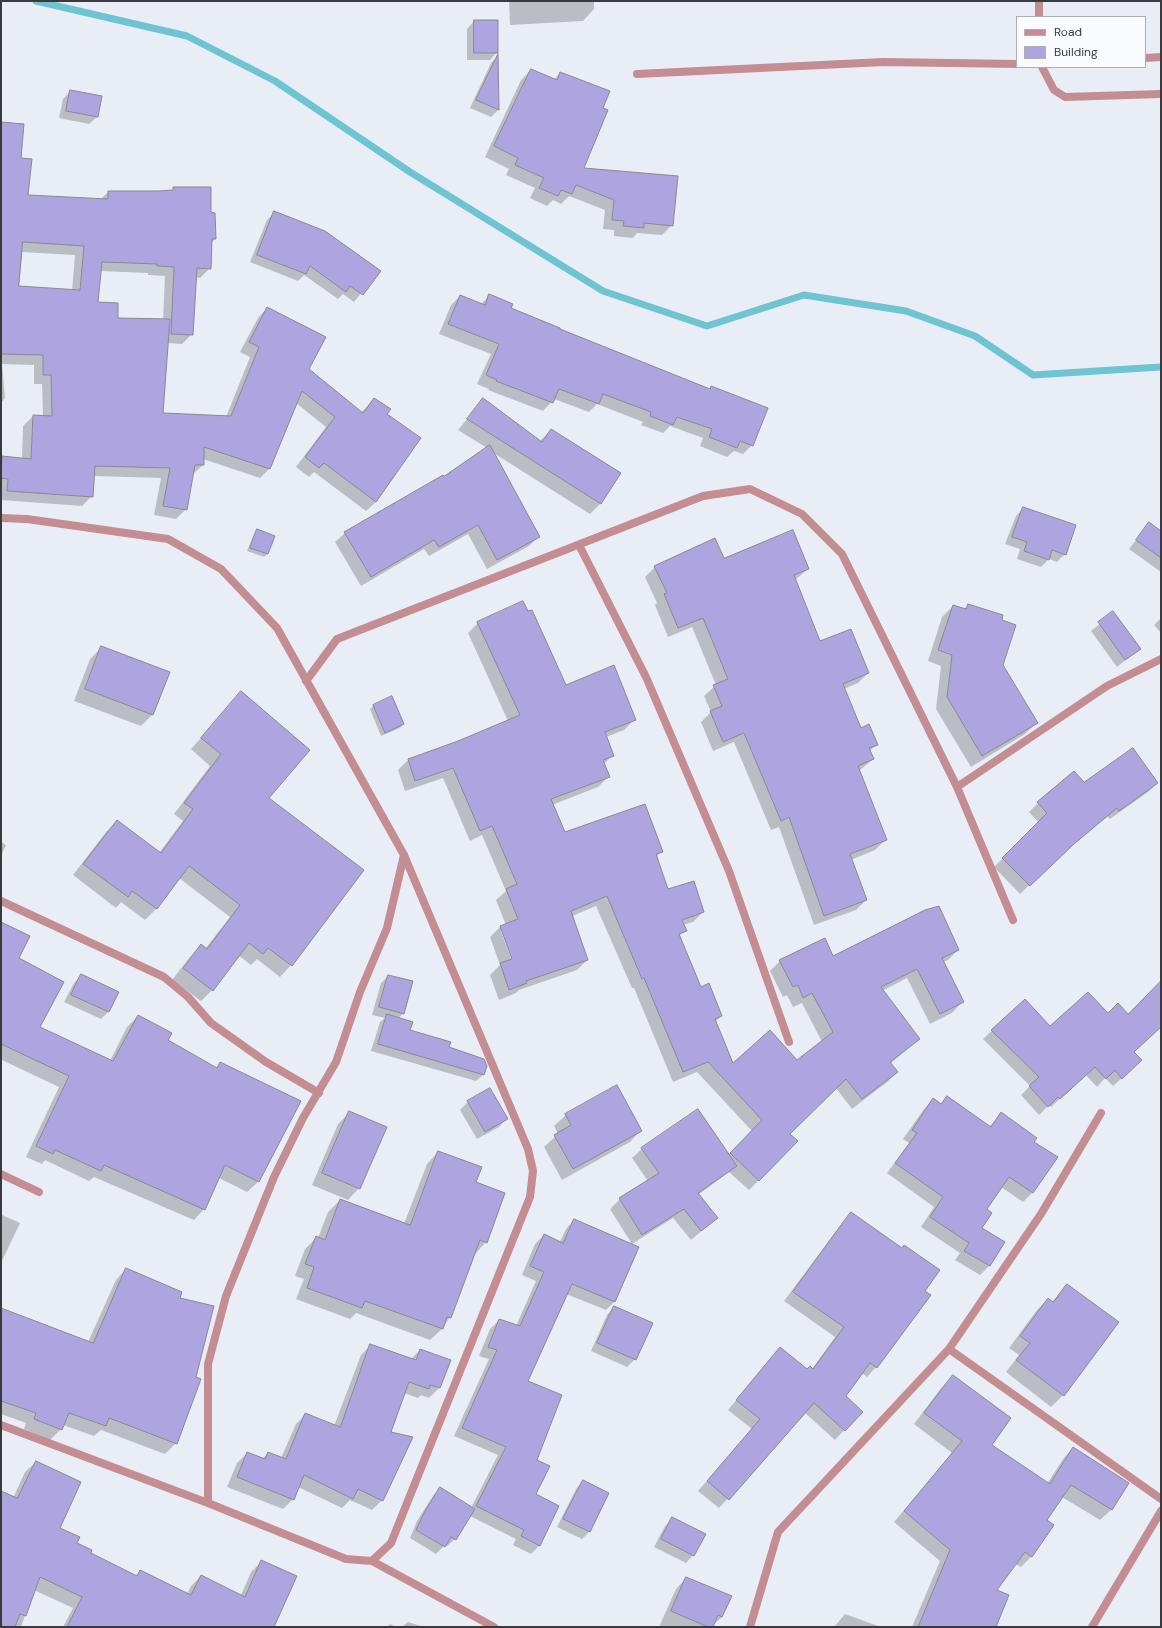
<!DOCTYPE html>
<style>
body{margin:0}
#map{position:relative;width:1162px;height:1628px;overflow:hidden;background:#e9eef6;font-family:"DM Sans",sans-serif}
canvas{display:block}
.frame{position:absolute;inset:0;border:2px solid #383a3d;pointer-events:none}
.legend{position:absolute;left:1016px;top:16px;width:130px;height:52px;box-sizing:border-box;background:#f9fbfe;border:1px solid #acaeb1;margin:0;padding:5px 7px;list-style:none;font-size:12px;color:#383a3d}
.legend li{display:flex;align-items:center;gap:8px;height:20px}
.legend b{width:20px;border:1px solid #acaeb1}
</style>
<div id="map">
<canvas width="1162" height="1628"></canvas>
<div class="frame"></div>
<ul class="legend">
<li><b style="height:5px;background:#c38d92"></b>Road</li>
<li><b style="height:11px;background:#aea4e0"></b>Building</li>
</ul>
</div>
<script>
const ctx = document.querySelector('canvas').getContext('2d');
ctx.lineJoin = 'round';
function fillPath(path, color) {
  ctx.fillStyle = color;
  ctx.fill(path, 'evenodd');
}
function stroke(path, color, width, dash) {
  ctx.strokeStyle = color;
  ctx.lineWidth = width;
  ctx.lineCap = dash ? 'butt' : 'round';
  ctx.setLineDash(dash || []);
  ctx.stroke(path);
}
const shadow = new Path2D(`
 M509 1H594V9L583 21 510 25Z
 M474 21 497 52 490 60H467V29Z
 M497 57 498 110 491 117 470 108 491 63Z
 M531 70 554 80 560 73 602 109 582 169 672 225 662 235 637 233 633 238 614 236V230L603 229 605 210 569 196 561 204 553 200 547 206 530 198 535 188 506 175 509 169 485 157 521 80Z
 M71 91 97 117 89 124 59 118 63 99Z
 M1 123 20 159 27 196 100 200 108 192H158L171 191 174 188 210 213 215 239 211 243 210 268 200 278 195 277 192 334 182 344 167 343 162 414 226 417 250 357 240 352 258 318 267 308 308 369 361 413 374 399 386 414 420 438 376 502 366 511 314 472 309 477 296 467 326 427 296 403 270 468 260 478 203 459V465L193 474 186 509 176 519 154 515 161 478 93 476 92 496 82 506 1 500V459L3 457 22 459 23 426 33 416H43L42 384H34V365L2 364 5 398 1 403ZM21 252 75 255 72 291 18 287ZM100 271 148 273V275L165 276 163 320 117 319 97 303Z
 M275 212 379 271 354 302 343 294 338 299 304 275 298 281 250 262 267 220Z
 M490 295 510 308 558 330 709 389 711 387 752 445 743 454 734 451 727 457 700 446 703 438 670 426 663 433 641 425 643 422 597 404 589 412 554 399 543 411 488 390 489 389 477 384 491 354 439 334 451 305 460 296 481 304Z
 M483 400 539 442 551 430 619 474 600 504 590 514 492 452 539 536 529 546 487 569 468 534 429 556 424 549 361 586 335 542 345 533 444 478 487 448 458 430Z
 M1023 508 1065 554 1057 562 1049 559 1041 567 1017 559 1020 549 1005 544 1016 516Z
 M1146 527 1161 537V572L1129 549Z
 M257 531 267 554 264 557 247 551 254 534Z
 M724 560 808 569 795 580 820 642 868 673 858 683 844 689 861 729 877 744 870 751 873 759 859 771 885 840 875 850 851 860 866 900 856 910 814 925 779 827 771 830 734 742 713 751 701 722 711 712 704 696 716 685 692 627 668 637 655 605 657 603 645 577 655 567Z
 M968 605 1001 621 1002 665 1036 723 1025 734 971 767 936 709 941 666 928 661 942 617 953 606 964 609Z
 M1113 613 1140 648 1117 667 1091 631Z
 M1161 618V633L1154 625Z
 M478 623 565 686 634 720 624 730 606 737 613 755 604 764 609 776 598 787 552 805 565 833 662 851 656 857 667 891 703 912 693 922 683 925 685 930 679 936 701 988 721 1016 715 1022 733 1064 797 1061 822 1042 802 1003 793 1007 787 995 783 997 770 971 780 961 958 950 948 960 943 962 962 1002 952 1013 930 1024 907 978 882 991 919 1039 890 1064 897 1072 887 1082 852 1109 836 1088 789 1134 759 1180 749 1190 729 1172 698 1195 717 1218 691 1240 673 1218 632 1244 610 1209 620 1199 648 1181 632 1158 642 1149 728 1156 752 1131 697 1072 673 1082 634 988H632L596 906 572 916 587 960 577 970 519 990 516 993 499 1000 490 975 500 965 490 937 500 927 506 925 496 900 506 891 482 835 470 841 443 778 405 791 398 770 408 760 459 742 508 721 468 633ZM501 931H503L515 963 513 964Z
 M101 648 153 714 141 726 74 701 90 659Z
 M241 693 267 798 363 871 291 965 280 977 257 959 251 965 238 955 212 990 201 1001 172 980 190 957 201 946 205 949 230 917 179 878 156 909 145 920 121 902 116 908 73 875 106 832 117 821 159 853 183 821 174 814 210 766 191 749Z
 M373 706 403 724 400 728 381 736 370 709Z
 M1157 783 1148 792 1110 819 1107 816 1063 853 1020 894 994 867 1039 823 1029 812 1038 803 1084 784Z
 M1 842 6 845 1 856Z
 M1 923 17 959 39 1027 110 1061 127 1027 138 1016 166 1041 216 1068 221 1063 299 1101 258 1182 247 1192 219 1178 204 1209 194 1220 94 1177 89 1181 45 1160 42 1164 26 1157 59 1087 2 1060 1 1061Z
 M81 975 108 1012 101 1019 64 1002 74 983Z
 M388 976 403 1013 398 1019 409 1031 448 1047 483 1075 476 1081 371 1051 380 1022 385 1018 372 1015 381 983Z
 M1161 982V1026L1133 1053 1132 1069 1113 1086 1105 1078 1097 1087 1086 1075 1051 1107 1049 1105 1039 1115 1021 1095 1030 1086 983 1039 1025 1000 1050 1028 1108 1014 1128 1015Z
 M947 1098 989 1127 1001 1114 1033 1142 1056 1158 1032 1193 1023 1202 1001 1187 985 1209 981 1228 1004 1242 989 1266 980 1275 955 1260 960 1253 921 1227 934 1207 887 1173 909 1143 903 1139 924 1109 933 1100 940 1104Z
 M468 1102 506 1119 499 1127 477 1139 460 1110Z
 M350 1112 359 1188 348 1200 312 1185 338 1124Z
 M566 1115 641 1130 630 1142 562 1180 544 1147 558 1134 554 1126Z
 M438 1152 475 1183 486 1242 475 1254 450 1317 442 1329 430 1340 356 1313 350 1319 296 1299 304 1279 295 1276 305 1249 316 1238H318L328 1212 340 1200 404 1224 427 1164Z
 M851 1213 876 1367 867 1377 862 1373 845 1397 861 1412 835 1440 805 1413 719 1508 698 1491 752 1429 728 1410 780 1348 807 1370 812 1369 835 1337 784 1301 842 1223Z
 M2 1215 20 1223 1 1263V1217Z
 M574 1220 615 1301 606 1310 566 1294 527 1381 536 1460 534 1495 540 1545 531 1554 513 1545 516 1539 470 1516 455 1539 447 1546 445 1545 436 1554 410 1538 417 1521 433 1496 440 1488 471 1508 498 1455 454 1436 489 1359 479 1356 490 1329 499 1320 516 1326 536 1281 522 1275 535 1244 544 1235 560 1242 566 1229Z
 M126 1269 178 1298 176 1443 165 1454 101 1430 94 1436 63 1425 61 1429 50 1440 24 1429 26 1423 1 1414V1321L88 1342 116 1280Z
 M1067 1285 1063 1395 1051 1407 1006 1372 1019 1355 1009 1348 1037 1310 1048 1299 1052 1302Z
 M614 1307 635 1359 627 1367 591 1351 607 1315Z
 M371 1345 411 1359 420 1350 439 1388 429 1398 421 1395 418 1398 404 1393 389 1433 382 1500 372 1510 350 1500 342 1508 298 1487 293 1499 283 1509 227 1487 237 1463 247 1453 262 1459 268 1453 281 1458 296 1424 306 1414 334 1426 361 1355Z
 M953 1376 990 1445 1047 1484 1063 1459 1073 1448 1127 1483 1111 1510 1100 1520 1062 1497 1045 1520 1053 1526 1031 1557 1021 1567 1015 1564 996 1591 995 1627H912L940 1561 894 1522 952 1453 914 1424 942 1387Z
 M36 1462 59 1529 89 1554 135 1577 140 1571 187 1594 191 1586 201 1576 241 1595 251 1572 262 1561 273 1627H63L73 1608 34 1590 21 1627H1V1492L13 1498 25 1472Z
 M583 1481 589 1532 582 1539 557 1527 576 1489Z
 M673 1518 693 1555 686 1563 654 1547 665 1526Z
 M686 1578 722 1617 711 1627H659L676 1589Z
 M845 1614 881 1627H834Z
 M408 1622 424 1627H402Z
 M390 1624 397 1627H387Z`);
const stream = new Path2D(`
 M36 1 187 36 275 81 410 172 603 291 707 326 804 295 906 311 975 336 1033 375 1161 367`);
const building = new Path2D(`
 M474 20H498V53H474Z
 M498 54 499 110 476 100Z
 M531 69 557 80 560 72 610 91 603 108 608 110 584 168 678 176 673 226 644 223V228L623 226 624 221 612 220 614 200 576 185 572 194 561 190 558 196 539 188 544 178 515 165 518 158 494 146Z
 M70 90 102 96 98 117 66 111Z
 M1 122 24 124 21 158 32 159 28 195 108 199V191H158L173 190V187H211V212L215 213 216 239H212L211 269 197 268 193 335 171 334 174 267 157 266V264L102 262 98 302 118 303V318L170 319 163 413 231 416 259 347 249 342 267 307 326 337 309 369 363 413 374 398 391 409 387 414 421 438 376 502 324 463 319 468 305 457 335 417 302 391 270 469 204 447V465H195L187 510 163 506 170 468 95 466 93 497 7 491 8 479 1 478 2 456 31 459 33 415 52 416 51 375H43V355L1 354ZM23 242 84 246 80 290 19 286Z
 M274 211 325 231 381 271 363 295 350 286 346 292 310 266 306 274 257 255Z
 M489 294 513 304 511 308 560 328V329L710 389 711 386 768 408 753 446 740 441 737 448 709 437 712 429 677 417 673 425 650 416 651 412 603 394 599 404 559 389 553 403 496 381 497 380 486 375 499 344 448 324 460 295 485 305Z
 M483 398 542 442 551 429 621 473 601 504 467 419Z
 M490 445 540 537 497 560 478 525 439 547 434 540 371 577 344 532 443 475 444 476Z
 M1023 507 1076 525 1066 555 1052 550 1049 560 1024 551 1027 542 1012 537Z
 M1149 522 1161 531V558L1136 540Z
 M257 529 275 536 268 554 250 548Z
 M793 530 809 569 794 575 820 641 851 629 869 673 843 684 861 728 869 724 878 745 869 748 874 759 858 766 887 840 850 854 867 900 824 916 789 817 781 821 744 733 723 742 710 711 722 706 713 685 728 679 703 618 678 628 664 594 667 593 654 566 715 538 724 558Z
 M523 601 528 611 532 610 566 685 614 665 636 720 605 732 614 756 603 760 610 777 551 799 565 832 645 804 663 852 656 854 668 889 694 881 704 912 682 920 687 931 679 934 701 987 709 983 722 1016 715 1019 733 1063 770 1030 797 1060 833 1032 812 993 803 998 798 985 793 987 779 960 825 938 833 956 925 910 939 906 959 950 942 958 964 1002 940 1014 917 969 881 987 920 1039 890 1062 898 1072 862 1099 846 1079 790 1134 798 1141 759 1181 730 1153 762 1120 708 1062 683 1072 644 978 642 979 607 896 571 911 588 960 526 981 527 983 509 990 500 963 512 959 500 926 518 919 506 889 517 884 492 826 480 831 453 768 415 781 408 759 458 741 520 715 477 622Z
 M968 604 1003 615 1002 620 1016 625 1003 665 1038 723 982 756 947 697 952 655 938 650 953 605 966 609Z
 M1113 611 1141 649 1125 660 1098 622Z
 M101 646 170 672 153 715 85 689Z
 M241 691 310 750 269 798 364 870 292 966 268 948 263 954 249 943 213 991 183 968 201 944 207 949 240 905 189 866 157 909 132 891 128 897 83 864 117 820 161 853 193 809 184 803 221 754 201 738Z
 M392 696 404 724 385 733 373 705Z
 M1133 748 1158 783 1119 811 1117 808 1074 844 1030 886 1002 858 1047 813 1037 802 1074 771 1084 782Z
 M1 922 30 936 19 958 64 982 40 1027 113 1061 138 1015 172 1033 168 1040 217 1068 220 1062 301 1101 259 1182 225 1165 205 1210 104 1165 101 1171 55 1150 53 1154 36 1146 69 1076 1 1044Z
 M81 974 119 992 109 1012 71 995Z
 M388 975 413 981 404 1014 379 1007Z
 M1161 981V1027L1134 1052 1142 1060 1122 1079 1115 1070 1106 1079 1095 1067 1060 1099 1058 1097 1048 1107 1029 1086 1039 1077 991 1030 1025 999 1050 1026 1088 992 1108 1013 1118 1003 1128 1014Z
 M387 1014 413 1022 410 1030 451 1042 449 1047 484 1059 487 1066 484 1075 378 1044Z
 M617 1085 642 1131 573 1169 554 1135 571 1125 565 1114Z
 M490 1088 508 1119 485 1132 467 1101Z
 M947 1096 991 1127 1001 1112 1037 1138 1034 1142 1058 1157 1033 1193 1009 1177 987 1209 992 1213 982 1228 1005 1242 990 1266 964 1251 969 1243 930 1217 943 1197 895 1163 917 1133 912 1130 933 1098 941 1104Z
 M698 1109 737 1166 698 1193 718 1218 701 1231 684 1209 642 1235 619 1198 659 1173 641 1148Z
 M349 1111 387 1127 360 1189 322 1173Z
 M438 1151 482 1167 476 1182 505 1193 487 1243 480 1240 451 1318 447 1317 443 1329 365 1301 362 1308 307 1288 314 1267 305 1264 316 1236 325 1240 340 1199 410 1225Z
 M851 1212 902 1248 904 1245 940 1270 925 1291 931 1295 877 1368 870 1363 846 1396 863 1412 845 1431 814 1403 729 1500 707 1481 760 1419 736 1400 780 1347 807 1369 810 1366 813 1369 844 1327 793 1292Z
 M574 1219 639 1247 615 1302 572 1284 528 1381 562 1395 537 1460 550 1466 536 1494 559 1506 540 1546 521 1536 524 1530 476 1506 506 1447 462 1428 497 1350 488 1347 499 1319 520 1326 544 1272 530 1266 544 1234 563 1243Z
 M126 1268 182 1292 180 1298 214 1306 196 1377 201 1379 177 1444 109 1418 106 1426 69 1413 62 1430 34 1419 36 1413 1 1401V1308L93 1343Z
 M1067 1284 1119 1322 1064 1396 1016 1360 1030 1343 1020 1336 1048 1298 1053 1302Z
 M614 1306 653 1323 636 1360 597 1343Z
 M370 1344 416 1360 420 1349 451 1360 440 1388 430 1385 429 1389 409 1382 391 1432 413 1437 383 1501 358 1489 353 1499 304 1475 294 1500 237 1477 247 1452 265 1459 268 1452 286 1459 305 1413 340 1427Z
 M953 1375 1011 1418 992 1445 1050 1484 1073 1447 1129 1483 1112 1510 1071 1485 1047 1520 1054 1525 1032 1557 1025 1552 997 1590 1009 1595 996 1627H918L950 1550 904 1511 962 1441 924 1413Z
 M36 1461 81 1482 60 1528 80 1537 77 1543 92 1550 91 1553 137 1576 140 1570 191 1595 201 1575 245 1597 261 1560 297 1576 274 1627H67L82 1597 40 1577 26 1616 20 1614 15 1627H1V1491L17 1498Z
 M583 1480 609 1493 590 1532 563 1519Z
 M440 1487 475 1509 456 1540 451 1537 445 1547 416 1530 424 1513Z
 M672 1517 706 1534 694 1556 661 1539Z
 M686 1577 732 1596 722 1617 718 1615 713 1627H708L671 1611Z`);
const minor = new Path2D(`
 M1039 1V17
 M1145 58 1161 57
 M1042 67 1054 90 1065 97 1161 94
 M637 74 883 62 1017 64
 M1 518 27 519 168 539 221 569 277 628 404 855 528 1149 533 1171 530 1197 391 1543 372 1561 346 1559 208 1503 1 1425
 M579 545 646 677 729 871 789 1042
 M306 681 337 639 703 496 750 489 802 514 842 554 957 787 1013 920
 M957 787 1107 686 1161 659
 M1 901 164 977 188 997 211 1023 266 1062 319 1093
 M1 1174 39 1192
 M949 1349 1161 1499
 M208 1503V1364L226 1296 274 1177 303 1118 336 1062 360 992 387 928 404 855
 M372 1561 494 1627
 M750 1627 778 1532 949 1349 1041 1214 1101 1113
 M1092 1627 1161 1511`);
fillPath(shadow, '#0003');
stroke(stream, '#6fc4d1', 7);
fillPath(building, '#aea4e0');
stroke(building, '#898891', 1);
stroke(minor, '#c38d92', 8);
</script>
